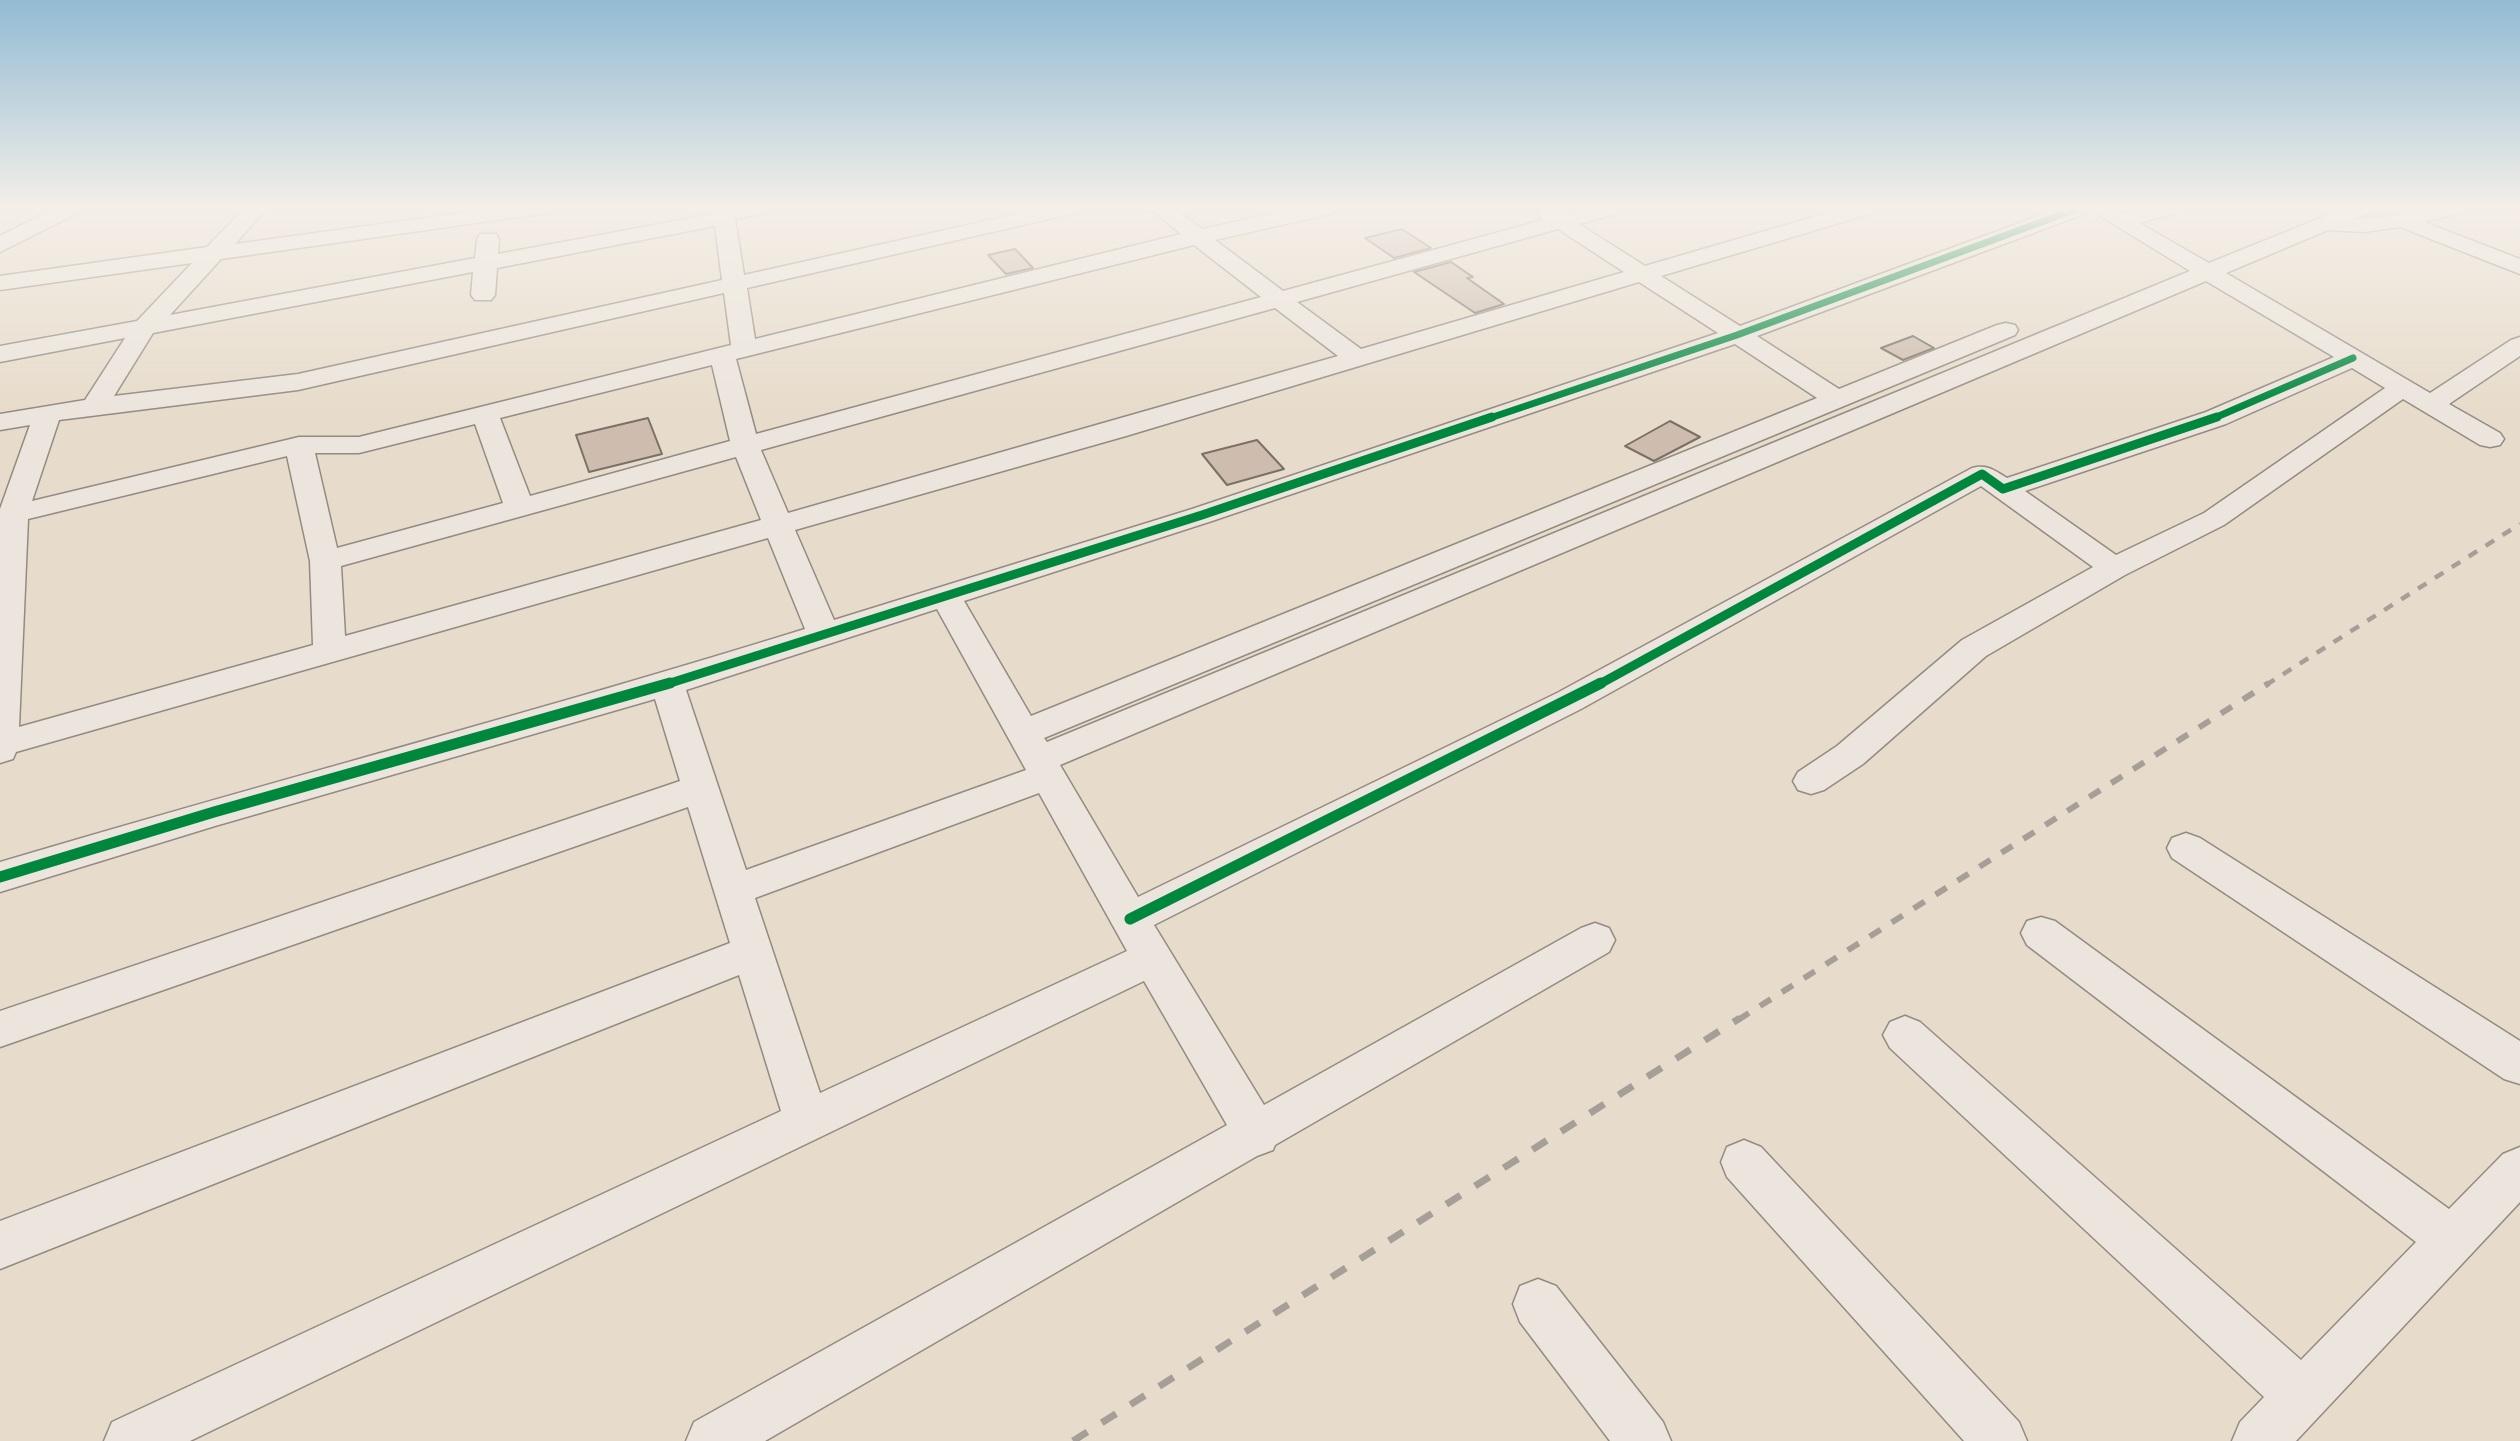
<!DOCTYPE html>
<style>
body{margin:0}
canvas{display:block;background:#e7dccb}
</style>
<canvas width="2520" height="1441"></canvas>
<script>
const ctx = document.querySelector('canvas').getContext('2d');
ctx.lineJoin = 'round';
function fillPath(path, color) {
  ctx.fillStyle = color;
  ctx.fill(path, 'evenodd');
}
function stroke(path, color, width, dash) {
  ctx.strokeStyle = color;
  ctx.lineWidth = width;
  ctx.lineCap = dash ? 'butt' : 'round';
  ctx.setLineDash(dash || []);
  ctx.stroke(path);
}
const building = new Path2D(`
 M1402 229 1431 248 1394 258 1365 238Z
 M1015 249 1033 268 1006 274 988 255Z
 M1451 262 1473 277 1467 278 1504 304 1475 313 1414 272Z
 M1913 336 1934 348 1903 360 1881 348Z
 M648 418 662 454 589 472 576 435Z
 M1670 421 1700 437 1654 461 1625 446Z
 M1257 440 1284 469 1227 485 1202 454Z`);
const minor = new Path2D(`
 M55 208H81L78 213 0 252V236Z
 M245 208H267L235 244 497 208H551L548 213 540 214 221 259 170 315 475 258 477 239 480 234H496L499 239 498 254 713 214V208H768L766 213 735 219 744 275 1044 208H1082L1079 213 1071 214 747 288 755 339 1181 234 1150 208H1173L1202 229 1299 208H1336L1334 213 1215 240 1283 291 1543 220 1536 213 1543 208H1555L1564 214 1589 208H1621L1619 213 1579 224 1645 266 1844 208H1875L1873 213 1661 276 1740 326 2060 208H2114L2124 214 2146 208H2179L2177 213 2139 223 2209 263 2345 208H2373L2370 213 2353 219 2394 216 2428 208H2461L2459 213 2424 222 2520 259V274L2400 227 2364 232 2328 230 2226 273 2430 393 2511 340 2520 337V356L2449 404 2500 433 2504 439 2500 445 2490 447 2480 445 2403 399 2224 525 2125 575 1986 656 1863 764 1824 790 1811 794 1798 790 1793 781 1798 772 1837 746 1962 640 2093 567 1981 486 1581 709 1154 925 1264 1105 1581 928 1595 923 1609 928 1615 940 1609 952 1275 1145 1273 1150 1257 1156 765 1441H686L694 1422 1227 1125 1144 981 190 1441H104L112 1422 781 1111 739 975 0 1269V1221L730 943 688 807 0 1047V1011L680 781 655 699 215 826 0 892V862C268 782 538 712 805 629L768 538 16 752 13 759 0 763V509L30 425 0 430V414L85 400 125 338 0 362V346L137 321 192 263 0 290V276L207 247ZM2089 209 2190 271 1047 742 1044 738 2015 335 2018 330 2015 325 2006 323 1997 325 1839 389 1757 336 2087 213ZM715 226 722 280 298 374 114 396 153 333 473 272 471 295 475 300H491L495 295 497 268ZM1558 229 1624 272 1361 349 1297 302ZM1194 245 1261 297 756 434 736 359ZM2206 281 2334 357 2206 412 2007 478C1994 470 1987 464 1972 468L1557 693 1138 897 1060 765ZM1639 282 1718 333 1192 509 834 620 795 530 1126 436ZM724 293 731 345 359 437H299L32 501 59 420 298 390ZM1275 308 1338 356 788 513 761 450ZM1735 344 1817 398 1031 716 964 601 1212 521ZM712 365 730 441 530 496 500 418ZM2352 368 2385 388 2204 513 2116 555 2025 491 2226 424ZM475 424 503 503 337 548 315 453H359ZM287 456 310 561 313 645 19 727 28 519ZM736 457 761 520 345 636 341 566ZM937 609 1026 770 746 870 686 690ZM1039 793 1127 951 820 1093 755 898Z
 M2186 833 2200 838 2520 1041V1084L2504 1079 2172 858 2167 848 2172 838Z
 M2041 917 2055 921 2449 1209 2503 1154 2520 1147V1202L2296 1441H2232L2240 1422 2264 1397 1890 1048 1883 1035 1890 1022 1905 1016 1920 1022 2301 1360 2416 1242 2027 945 2021 933 2027 921Z
 M1744 1140 1761 1147 2019 1422 2027 1441H1964L1727 1177 1721 1162 1727 1147Z
 M1538 1279 1556 1286 1663 1422 1671 1441H1610L1520 1322 1513 1304 1520 1286Z`);
const railFar2 = new Path2D(`
 M2266 685 2520 524`);
const railFar1 = new Path2D(`
 M1738 1020 2269 683`);
const rail = new Path2D(`
 M1073 1441 1740 1018`);
const cyclewayFar2 = new Path2D(`
 M1487 419 1737 335 2079 208
 M2212 419 2353 358`);
const cyclewayFar1 = new Path2D(`
 M664 685 1202 515 1492 417
 M1598 685 1982 474 2003 489 2217 417`);
const cycleway = new Path2D(`
 M0 877 214 812 670 683
 M1130 919 1601 683`);
fillPath(building, '#cebdae');
stroke(building, '#7a7066', 2);
stroke(minor, '#948b80', 3);
fillPath(minor, '#ebe5dd');
stroke(railFar2, '#a69f98', 4.5, [10, 10]);
stroke(railFar1, '#a69f98', 6, [13, 13]);
stroke(rail, '#a69f98', 7, [17, 17]);
stroke(cyclewayFar2, '#00873e', 7);
stroke(cyclewayFar1, '#00873e', 9);
stroke(cycleway, '#00873e', 11);
const sky = ctx.createLinearGradient(0, 0, 0, 409);
sky.addColorStop(0, '#92bbd4');
sky.addColorStop(0.51, '#f4efe8');
sky.addColorStop(1, '#f4efe800');
ctx.fillStyle = sky;
ctx.fillRect(0, 0, 2520, 409);
</script>
